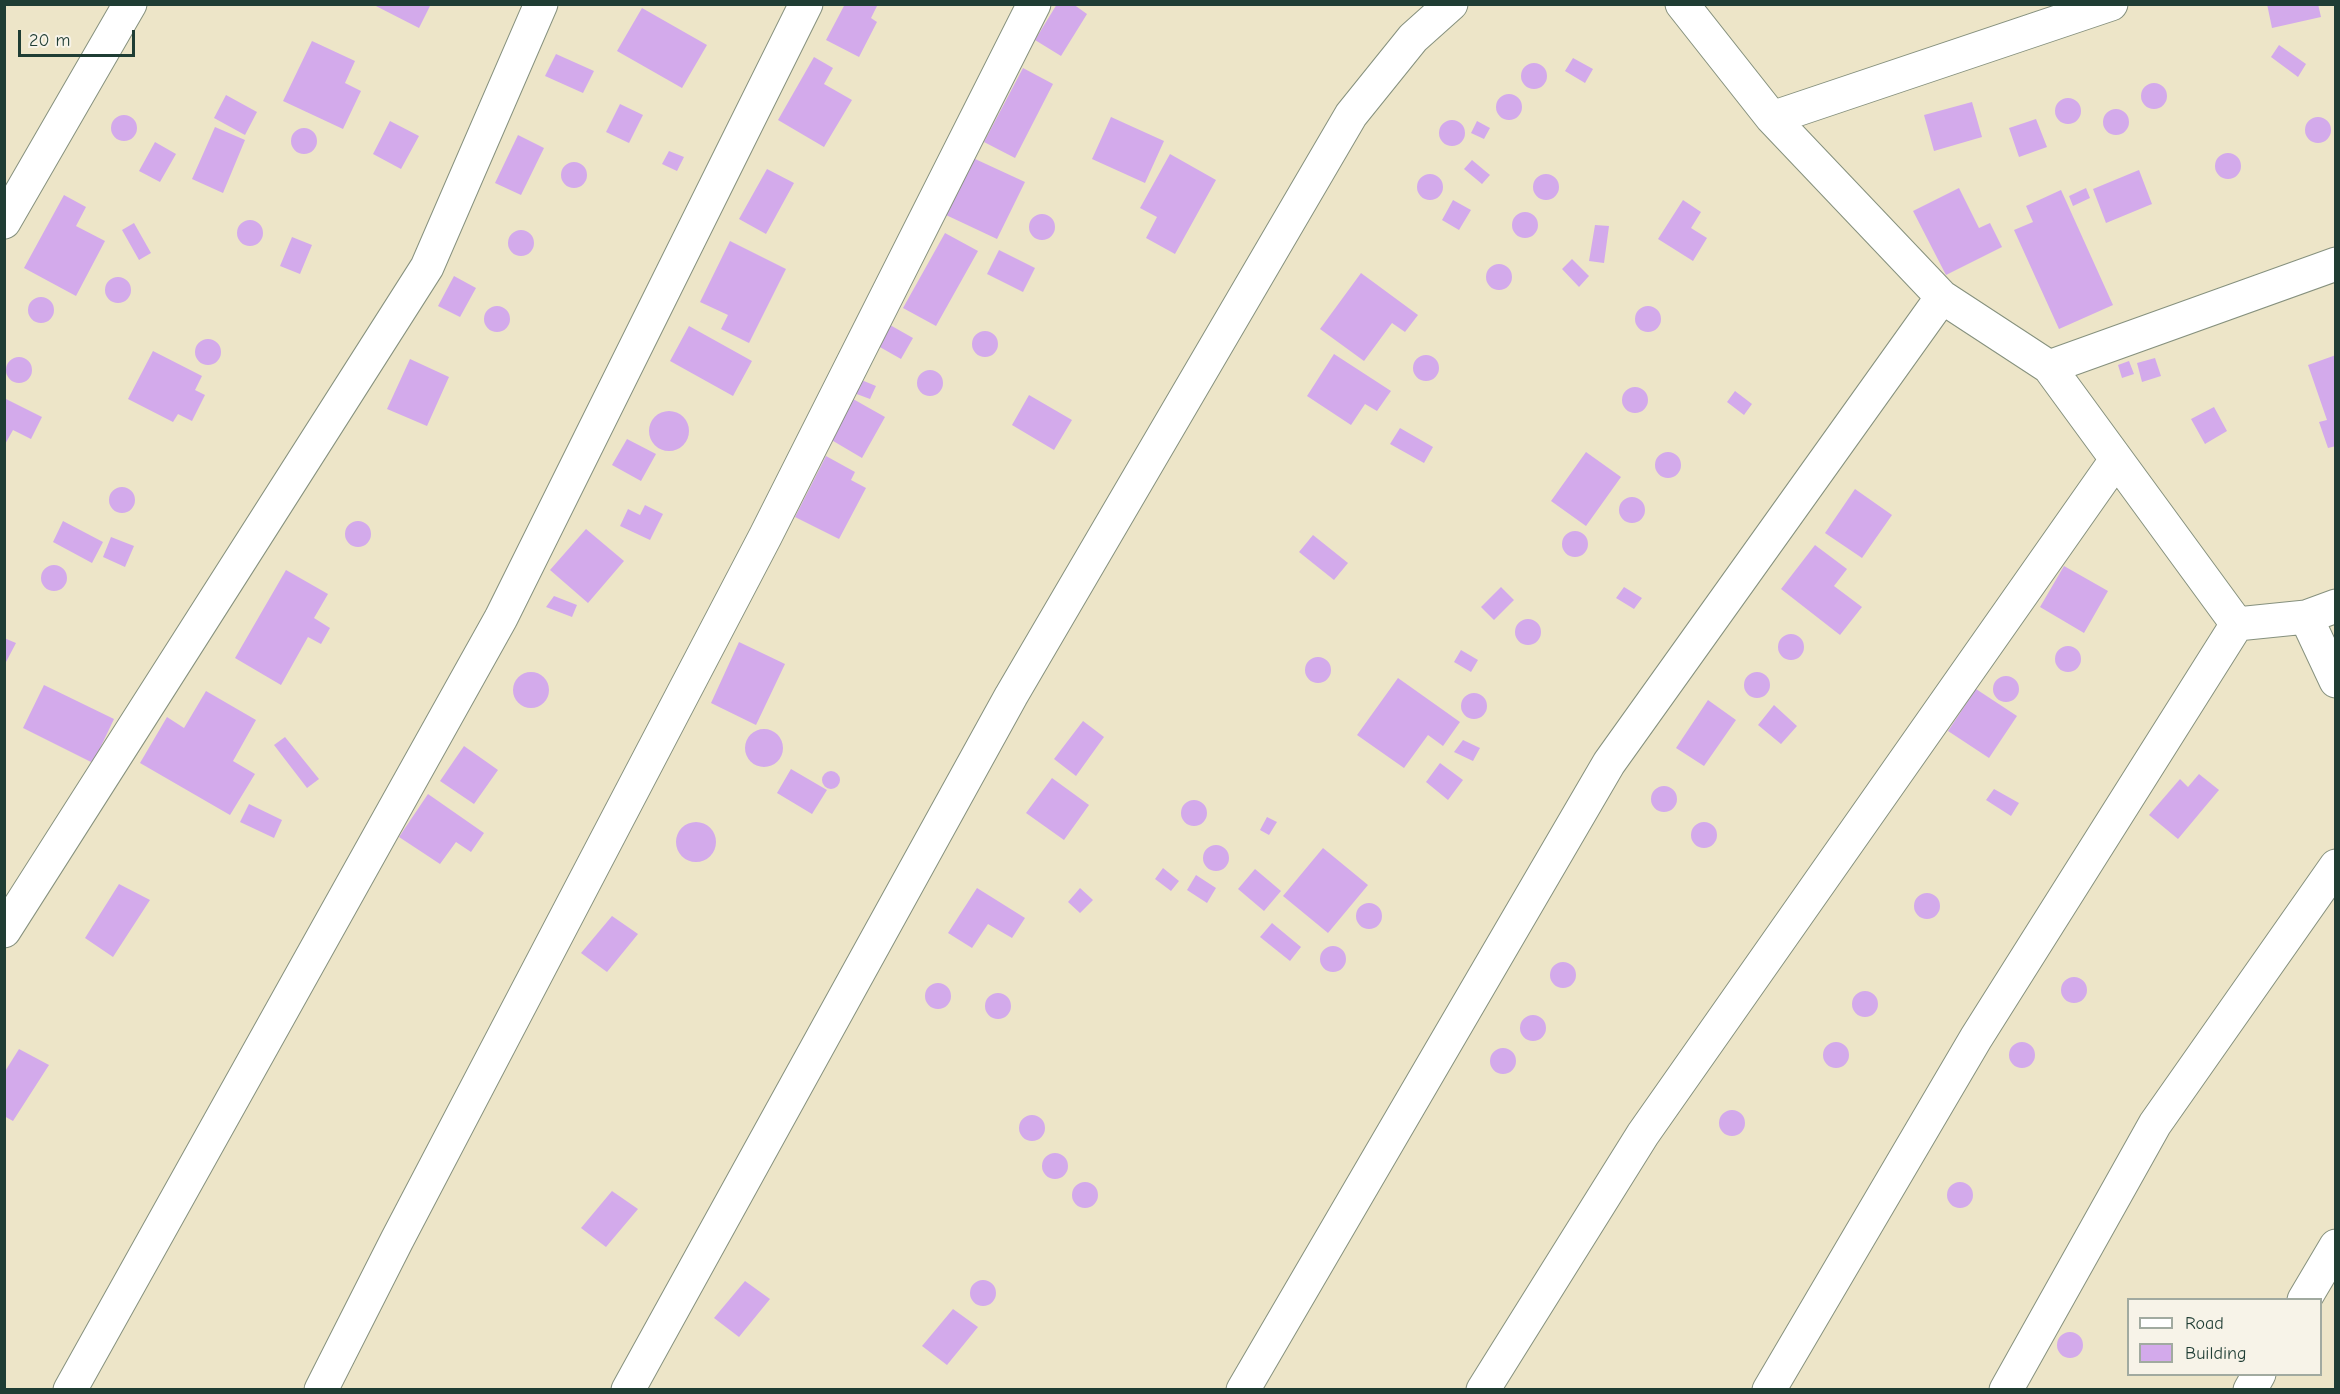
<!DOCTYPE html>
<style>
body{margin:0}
#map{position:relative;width:2340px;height:1394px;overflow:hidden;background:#ede5c8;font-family:"Comic Neue",sans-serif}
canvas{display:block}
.frame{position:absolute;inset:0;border:6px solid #1f3d34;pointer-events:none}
.legend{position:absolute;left:2127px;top:1298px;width:195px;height:78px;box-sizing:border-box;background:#f7f3e8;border:2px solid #a1aaa0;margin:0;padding:8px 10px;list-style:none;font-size:18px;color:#1f3d34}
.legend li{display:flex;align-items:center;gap:12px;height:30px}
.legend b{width:30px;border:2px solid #a1aaa0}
.scale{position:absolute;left:18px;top:30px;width:117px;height:27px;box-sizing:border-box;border:3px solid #1f3d34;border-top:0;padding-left:8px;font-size:18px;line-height:21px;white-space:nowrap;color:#1f3d34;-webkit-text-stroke:4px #f7f3e8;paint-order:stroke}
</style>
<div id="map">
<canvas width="2340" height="1394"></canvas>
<div class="frame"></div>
<ul class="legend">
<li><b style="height:8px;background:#fff"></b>Road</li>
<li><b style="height:16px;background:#d3aaeb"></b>Building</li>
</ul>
<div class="scale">20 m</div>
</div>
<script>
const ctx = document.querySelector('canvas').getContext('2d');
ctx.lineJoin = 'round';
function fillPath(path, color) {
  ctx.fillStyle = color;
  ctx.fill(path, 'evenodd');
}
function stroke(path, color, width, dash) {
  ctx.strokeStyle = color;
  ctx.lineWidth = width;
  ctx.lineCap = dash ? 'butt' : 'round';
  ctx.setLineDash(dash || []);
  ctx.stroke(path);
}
const building = new Path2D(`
 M372 4H431L419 28Z
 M845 4H878L871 18 877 22 859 57 826 40Z
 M1057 4H1073L1087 14 1061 56 1035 40Z
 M2267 4H2318L2321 17 2272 28Z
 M642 8 707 45 682 88 617 51Z
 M312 41 355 61 345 83 361 91 343 129 283 101Z
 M2279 45 2306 64 2298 77 2271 57Z
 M556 54 594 71 583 93 545 76Z
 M814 57 833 68 824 84 852 100 824 147 778 120Z
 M1573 58 1593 69 1585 83 1565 71Z
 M1521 76a13 13 0 1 1 26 0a13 13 0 1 1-26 0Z
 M1023 68 1053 84 1015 158 984 142Z
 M2141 96a13 13 0 1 1 26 0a13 13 0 1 1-26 0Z
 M1496 107a13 13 0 1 1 26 0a13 13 0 1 1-26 0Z
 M226 95 257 112 245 135 214 118Z
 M2055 111a13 13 0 1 1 26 0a13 13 0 1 1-26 0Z
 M1972 102 1982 137 1934 151 1924 115Z
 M620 104 643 115 629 143 606 132Z
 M2103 122a13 13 0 1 1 26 0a13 13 0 1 1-26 0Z
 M111 128a13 13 0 1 1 26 0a13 13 0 1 1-26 0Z
 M2305 130a13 13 0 1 1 26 0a13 13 0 1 1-26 0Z
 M1111 117 1164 141 1145 183 1092 159Z
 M2036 119 2047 147 2019 157 2009 128Z
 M1439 133a13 13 0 1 1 26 0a13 13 0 1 1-26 0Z
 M390 121 419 136 401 169 373 154Z
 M1477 121 1490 128 1484 139 1471 133Z
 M215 127 245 140 223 193 192 179Z
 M291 141a13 13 0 1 1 26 0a13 13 0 1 1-26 0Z
 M518 135 544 148 521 195 495 183Z
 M155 142 176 154 160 182 139 171Z
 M669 151 684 157 677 171 662 164Z
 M2215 166a13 13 0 1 1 26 0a13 13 0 1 1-26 0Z
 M1170 154 1216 180 1175 254 1146 238 1157 217 1140 208Z
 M973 158 1025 182 997 239 946 215Z
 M1472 160 1490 175 1482 184 1464 169Z
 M561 175a13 13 0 1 1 26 0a13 13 0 1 1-26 0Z
 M767 169 794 183 766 234 739 219Z
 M2139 170 2152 204 2106 223 2093 189Z
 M1417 187a13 13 0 1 1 26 0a13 13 0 1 1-26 0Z
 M1533 187a13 13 0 1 1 26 0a13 13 0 1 1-26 0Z
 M1959 188 1979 228 1990 223 2002 247 1946 275 1913 211Z
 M2086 188 2090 198 2073 206 2069 196Z
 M2061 190 2113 305 2059 329 2014 230 2033 222 2026 206Z
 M64 195 86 207 76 226 105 241 76 296 24 268Z
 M1453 200 1471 210 1459 230 1442 220Z
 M1683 200 1701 212 1691 228 1707 238 1693 261 1658 239Z
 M1512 225a13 13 0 1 1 26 0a13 13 0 1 1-26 0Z
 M1029 227a13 13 0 1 1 26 0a13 13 0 1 1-26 0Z
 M237 233a13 13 0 1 1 26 0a13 13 0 1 1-26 0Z
 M134 223 151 253 139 260 122 230Z
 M1595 225 1609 226 1604 263 1589 261Z
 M508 243a13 13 0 1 1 26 0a13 13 0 1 1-26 0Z
 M945 233 978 251 936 326 903 308Z
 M292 237 312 245 300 274 280 266Z
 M730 241 786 269 749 343 721 329 728 315 700 302Z
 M999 250 1035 268 1023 292 987 274Z
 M1572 259 1589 276 1579 287 1562 269Z
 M1486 277a13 13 0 1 1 26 0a13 13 0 1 1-26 0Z
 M1361 273 1418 315 1405 332 1392 323 1364 361 1320 329Z
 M454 276 476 288 460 317 438 306Z
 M105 290a13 13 0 1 1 26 0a13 13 0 1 1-26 0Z
 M28 310a13 13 0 1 1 26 0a13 13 0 1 1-26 0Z
 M484 319a13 13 0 1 1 26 0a13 13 0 1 1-26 0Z
 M1635 319a13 13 0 1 1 26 0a13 13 0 1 1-26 0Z
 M890 325 913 338 901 359 878 346Z
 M689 326 752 361 733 396 670 361Z
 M972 344a13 13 0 1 1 26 0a13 13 0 1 1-26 0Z
 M195 352a13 13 0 1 1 26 0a13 13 0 1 1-26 0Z
 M153 351 202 376 195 390 205 395 192 421 178 414 173 422 128 399Z
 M1334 354 1391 391 1377 411 1365 404 1351 425 1307 396Z
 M1413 368a13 13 0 1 1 26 0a13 13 0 1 1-26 0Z
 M2336 355V446L2328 448 2319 422 2327 420 2308 365Z
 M6 370a13 13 0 1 1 26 0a13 13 0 1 1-26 0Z
 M2155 358 2161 376 2142 382 2137 363Z
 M410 359 449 377 427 426 387 409Z
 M2129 361 2134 374 2122 378 2118 365Z
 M917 383a13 13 0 1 1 26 0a13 13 0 1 1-26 0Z
 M859 379 876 386 870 399 854 393Z
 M1622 400a13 13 0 1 1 26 0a13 13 0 1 1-26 0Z
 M1735 391 1752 404 1744 415 1727 402Z
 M846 395 885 417 862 458 823 435Z
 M1029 395 1072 420 1054 450 1012 425Z
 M4 398 42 417 31 439 13 430 4 446Z
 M2214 407 2227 431 2205 444 2191 419Z
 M649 431a20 20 0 1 1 40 0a20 20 0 1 1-40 0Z
 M1400 428 1433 447 1424 463 1390 444Z
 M627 439 656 454 641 481 612 465Z
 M1655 465a13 13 0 1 1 26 0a13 13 0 1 1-26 0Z
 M1586 452 1621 477 1586 526 1551 501Z
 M826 456 855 472 851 480 866 488 839 539 795 517Z
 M109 500a13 13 0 1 1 26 0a13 13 0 1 1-26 0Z
 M1855 489 1892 515 1862 558 1825 533Z
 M1619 510a13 13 0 1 1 26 0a13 13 0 1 1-26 0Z
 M645 505 663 514 650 540 620 526 628 509 640 515Z
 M345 534a13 13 0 1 1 26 0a13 13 0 1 1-26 0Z
 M63 521 103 542 92 563 53 542Z
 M586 529 624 561 588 603 550 570Z
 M1562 544a13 13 0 1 1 26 0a13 13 0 1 1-26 0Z
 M1313 535 1348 563 1334 580 1299 552Z
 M111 537 134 546 125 567 103 557Z
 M1815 545 1847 569 1834 586 1862 607 1840 635 1781 589Z
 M41 578a13 13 0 1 1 26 0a13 13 0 1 1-26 0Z
 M2064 566 2108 591 2084 633 2040 607Z
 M286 570 328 594 314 618 330 628 321 644 308 637 281 685 235 658Z
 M1501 587 1514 600 1494 620 1481 607Z
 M1624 587 1642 598 1634 609 1616 598Z
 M554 596 577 605 572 617 546 607Z
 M1515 632a13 13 0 1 1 26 0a13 13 0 1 1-26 0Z
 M1778 647a13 13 0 1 1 26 0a13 13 0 1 1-26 0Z
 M4 638 16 643 6 662 4 661Z
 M739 642 785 664 756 725 711 703Z
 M2055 659a13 13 0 1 1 26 0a13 13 0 1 1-26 0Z
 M1461 650 1478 660 1471 672 1454 662Z
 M1305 670a13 13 0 1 1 26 0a13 13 0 1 1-26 0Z
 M513 690a18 18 0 1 1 36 0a18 18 0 1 1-36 0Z
 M1744 685a13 13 0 1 1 26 0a13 13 0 1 1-26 0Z
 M1993 689a13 13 0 1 1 26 0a13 13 0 1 1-26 0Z
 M1398 678 1460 722 1443 746 1428 735 1404 768 1357 735Z
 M44 685 114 719 93 763 23 728Z
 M1976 689 2017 716 1989 758 1948 731Z
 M206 691 256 720 233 761 255 774 230 815 140 763 167 717 184 728Z
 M1461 706a13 13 0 1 1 26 0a13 13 0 1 1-26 0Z
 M1708 700 1736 720 1704 766 1676 748Z
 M1774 705 1797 726 1781 744 1758 725Z
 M1083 721 1104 737 1076 776 1054 759Z
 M745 748a19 19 0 1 1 38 0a19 19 0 1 1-38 0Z
 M285 737 319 779 307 788 274 745Z
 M1463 740 1480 748 1473 761 1454 752Z
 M464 746 498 770 474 804 440 781Z
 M1440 763 1463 780 1448 800 1426 782Z
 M791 769 827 790 812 814 777 793Z
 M822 780a9 9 0 1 1 18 0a9 9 0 1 1-18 0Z
 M2199 774 2219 790 2178 839 2149 815 2180 779 2188 787Z
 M1052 778 1089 805 1064 840 1026 813Z
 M1651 799a13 13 0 1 1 26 0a13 13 0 1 1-26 0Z
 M1994 789 2019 803 2011 816 1986 800Z
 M428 794 484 833 471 852 456 842 440 864 399 837Z
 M1181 813a13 13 0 1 1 26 0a13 13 0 1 1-26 0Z
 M249 804 282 820 274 838 240 822Z
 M1267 817 1277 822 1269 835 1260 830Z
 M676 842a20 20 0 1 1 40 0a20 20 0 1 1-40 0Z
 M1691 835a13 13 0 1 1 26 0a13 13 0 1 1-26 0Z
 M1203 858a13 13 0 1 1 26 0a13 13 0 1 1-26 0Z
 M1323 848 1368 885 1328 933 1283 896Z
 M1163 868 1179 881 1171 891 1155 879Z
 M1255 869 1281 891 1264 911 1238 889Z
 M1196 875 1216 888 1207 903 1187 890Z
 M119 884 150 900 113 957 85 938Z
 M977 888 1025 918 1012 938 988 924 972 948 948 933Z
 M1080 888 1093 900 1080 913 1068 902Z
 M1914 906a13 13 0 1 1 26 0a13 13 0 1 1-26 0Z
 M1356 916a13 13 0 1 1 26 0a13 13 0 1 1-26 0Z
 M612 916 638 934 607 972 581 953Z
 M1272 923 1301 947 1290 961 1260 937Z
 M1320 959a13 13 0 1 1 26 0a13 13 0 1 1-26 0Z
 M1550 975a13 13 0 1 1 26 0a13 13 0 1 1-26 0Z
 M2061 990a13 13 0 1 1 26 0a13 13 0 1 1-26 0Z
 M925 996a13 13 0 1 1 26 0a13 13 0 1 1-26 0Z
 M1852 1004a13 13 0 1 1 26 0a13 13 0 1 1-26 0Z
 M985 1006a13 13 0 1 1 26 0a13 13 0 1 1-26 0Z
 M1520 1028a13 13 0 1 1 26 0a13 13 0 1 1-26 0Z
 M2009 1055a13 13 0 1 1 26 0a13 13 0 1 1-26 0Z
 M1823 1055a13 13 0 1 1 26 0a13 13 0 1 1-26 0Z
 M1490 1061a13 13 0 1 1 26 0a13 13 0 1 1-26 0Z
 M19 1049 49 1065 13 1121 4 1116V1073Z
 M1719 1123a13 13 0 1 1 26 0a13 13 0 1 1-26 0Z
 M1019 1128a13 13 0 1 1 26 0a13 13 0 1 1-26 0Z
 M1042 1166a13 13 0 1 1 26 0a13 13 0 1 1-26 0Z
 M1072 1195a13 13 0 1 1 26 0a13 13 0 1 1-26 0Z
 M1947 1195a13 13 0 1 1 26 0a13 13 0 1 1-26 0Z
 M612 1191 638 1209 606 1247 581 1228Z
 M970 1293a13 13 0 1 1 26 0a13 13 0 1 1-26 0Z
 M745 1281 770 1299 739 1337 714 1318Z
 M953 1309 978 1327 947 1365 922 1346Z
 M2057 1345a13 13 0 1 1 26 0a13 13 0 1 1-26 0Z`);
const minor = new Path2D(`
 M1682 4 1772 118 1942 297 2049 367 2237 624 2306 617 2336 681
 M1772 118 2111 4
 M4 222 130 4
 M2049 367 2336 264
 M2306 617 2336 606
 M4 931 427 267 541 4
 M2304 1300 2336 1246
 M70 1390 501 618 806 4
 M321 1390 397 1240 765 537 1034 4
 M1243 1390 1609 763 1942 297
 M1483 1390 1643 1134 2116 460
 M1769 1390 1976 1038 2237 624
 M2006 1390 2155 1124 2336 866
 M2250 1390 2259 1374`);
const tertiary = new Path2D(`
 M628 1390 1011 696 1351 115 1413 38 1451 4`);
fillPath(building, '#d3aaeb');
stroke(minor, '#86917e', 35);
stroke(tertiary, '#86917e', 35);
stroke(minor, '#fff', 33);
stroke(tertiary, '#fff', 33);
</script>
